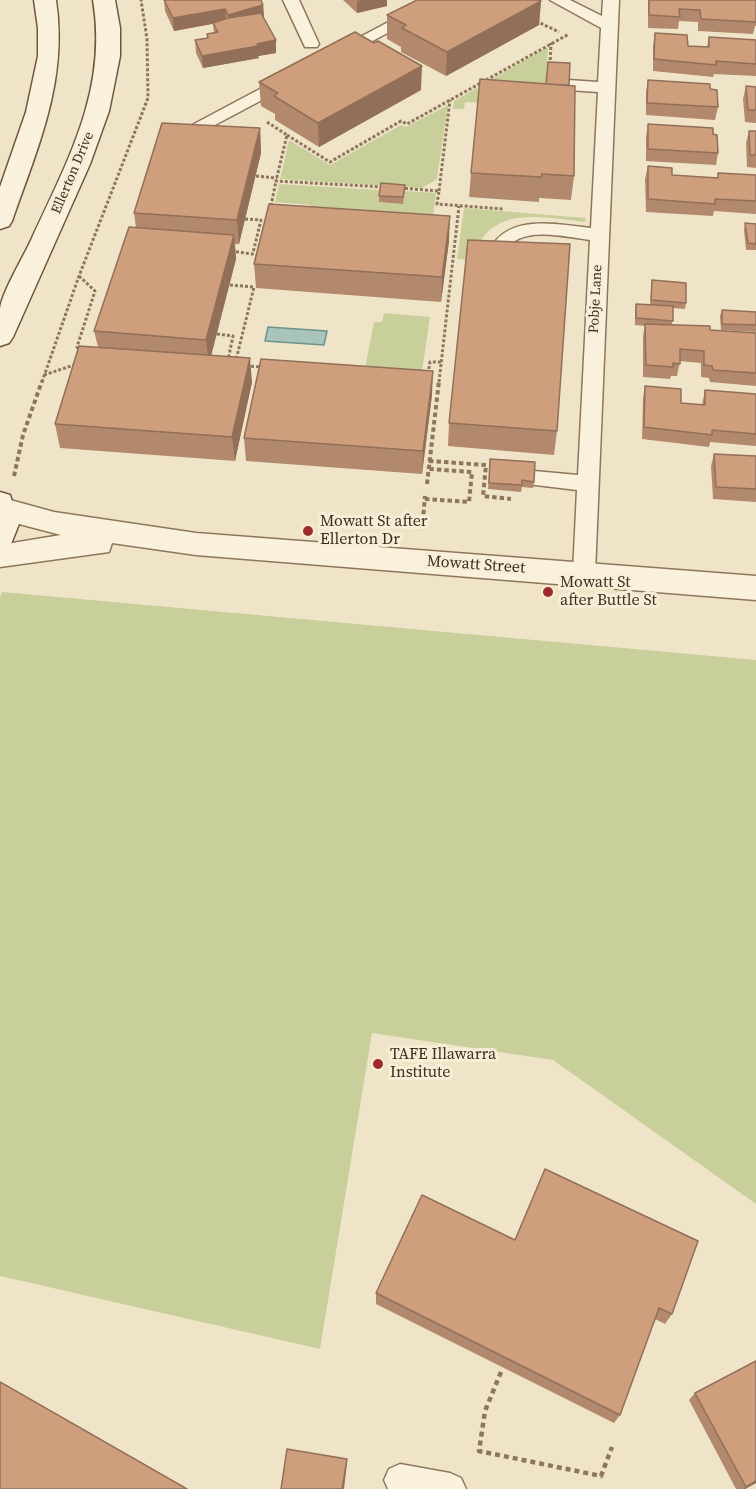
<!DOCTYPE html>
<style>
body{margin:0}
canvas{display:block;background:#f0e4c8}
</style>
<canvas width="756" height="1489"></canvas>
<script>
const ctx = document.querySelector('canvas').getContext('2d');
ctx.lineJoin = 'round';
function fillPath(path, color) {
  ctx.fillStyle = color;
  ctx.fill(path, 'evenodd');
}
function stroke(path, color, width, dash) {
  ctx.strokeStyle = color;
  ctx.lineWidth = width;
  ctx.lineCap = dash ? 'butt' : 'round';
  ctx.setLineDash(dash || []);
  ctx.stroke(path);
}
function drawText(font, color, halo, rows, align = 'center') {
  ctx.font = font + ' "Source Serif 4",serif';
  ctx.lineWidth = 6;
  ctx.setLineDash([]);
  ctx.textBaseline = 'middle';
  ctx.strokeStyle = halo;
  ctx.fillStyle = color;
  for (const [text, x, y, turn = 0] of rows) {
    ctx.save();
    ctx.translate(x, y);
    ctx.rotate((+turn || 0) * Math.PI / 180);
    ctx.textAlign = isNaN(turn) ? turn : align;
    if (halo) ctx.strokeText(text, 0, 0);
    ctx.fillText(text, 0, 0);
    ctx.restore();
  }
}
const green = new Path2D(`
 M548 47 545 98 568 108 465 102 464 109H453L454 101Z
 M448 105 437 179 422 188 280 179 289 140 330 165 401 125 406 127Z
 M279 184 381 190 403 203 405 191 436 193 432 224 309 216 310 205 275 202Z
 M464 208 586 218 585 222C538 217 489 204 472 260L457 259Z
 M384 313 430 317 421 378 364 373 374 322H382Z
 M2 592 756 660V1204L553 1060 372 1033 320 1349 0 1276V598Z`);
const water = new Path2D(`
 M268 327 327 331 324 345 265 341Z`);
const pathFar2 = new Path2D(`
 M536 21 559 32
 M550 65 551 43
 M267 122 287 135 276 181 384 187
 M287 135 330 162 401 121 407 124 569 34
 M256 176 277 178
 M400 188 439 191 437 204 504 209
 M439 191 450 100
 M271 206 276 181
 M245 219 261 220 253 253
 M231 251 259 255
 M79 276 95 291 77 347 82 352
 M230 285 254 287 236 360
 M217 334 233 336 228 360
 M246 366 262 367
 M428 374 430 362H441
 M44 375 77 364
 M42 382 79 276 148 98 147 39 141 0
 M439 382 459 206`);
const pathFar1 = new Path2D(`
 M429 461 486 465 483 496 511 499
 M14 476 23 435 42 381
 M427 484 439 381
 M425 499 469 502 472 472 429 469
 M422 529 425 496`);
const path = new Path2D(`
 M501 1372 485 1411 479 1451 601 1476 612 1447`);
const service = new Path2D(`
 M283 0H299L319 44 317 47H305Z
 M430 0H450L344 56 338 58 330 53Z
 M550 0H570L602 16 603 0H619L595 573 592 579 584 581 576 579 573 573 577 490 527 484 523 479 527 474 534 471 578 475 590 240C567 237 525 226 508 247 503 254 504 262 500 269H486L484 265C497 212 548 223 591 228L598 92 568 90 560 85 568 80 598 82 601 28Z
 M288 74 296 79 294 83 179 144 173 145 164 140Z
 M400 1464 450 1473 461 1478 466 1489H388L384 1480 389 1469Z`);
const minor = new Path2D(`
 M3 498 54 512 196 533 756 576V600L196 555 112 543 109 552 0 567V545L61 535 0 519V499Z`);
const secondary = new Path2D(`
 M34 0H56C68 81 38 146 12 221L9 226 0 229V187L26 112 38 56V28Z
 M93 0H115L120 28V56L109 111 90 164 13 337 9 343 0 346C0 334 0 321 0 309 2 292 24 256 32 238 68 160 108 89 93 0Z
 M0 492 10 495 19 524 11 544 0 547Z`);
const wall = new Path2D(`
 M164 0 263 5 264 17H263L276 40V53L258 56 259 58 203 68 196 53 195 40 207 38V34L214 33 213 24 174 31 165 11Z
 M343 0H387V6L357 13Z
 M648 0H756V26H755L753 34 698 31V22L679 21 678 29 648 28Z
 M541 1 539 25 446 76 401 52V47L387 39V15Z
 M655 33 688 46 707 47 709 37 756 40V76L714 74 713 77 653 71V46Z
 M374 43 421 90 319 147 275 120V114L261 106 259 82Z
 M648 80 710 89 718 107 715 120 646 115V92Z
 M569 85 574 176 571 200 539 198V202L469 197 471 173Z
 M746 86 756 87V123L745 122 743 99Z
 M648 124 713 134 718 153 716 165 646 161V137Z
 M260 128 261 153 239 244H235L236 259 211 355 252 382 235 461 60 448 55 424 98 347 94 331 136 228 134 213Z
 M749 131H756V168L747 167 746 143Z
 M648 166 672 175 717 178 718 173 756 175V214L714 211 713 216 646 212 645 179Z
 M405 191 403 204 379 202V196Z
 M745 223 756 224V250H746L744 230Z
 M449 241 441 302 256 288 254 264Z
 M652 280 686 303 685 309 673 308 672 325 710 330 756 333V386L710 382 709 378 701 377V363L680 361 677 376H671L670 379 643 377V336L645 326 635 325V310L636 304 650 305Z
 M722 310 756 312V332L721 330 720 316Z
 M645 386 681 403 702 405 705 390 756 394V446L710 442 709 447 642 439 643 398Z
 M432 395 422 474 246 461 244 438Z
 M449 423 557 431 554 455 448 446Z
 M714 454 756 456V502L713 499 711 466Z
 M490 459 534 482 533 488 522 487 521 492 488 489Z
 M515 1240 672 1314 665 1324 655 1319 620 1415 614 1423 376 1304V1293Z
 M695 1393 756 1483 745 1489H736L689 1400Z`);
const shadedWall = new Path2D(`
 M361 0H387V6L357 13V1Z
 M541 1 539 25 446 76 447 52Z
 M263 5 264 17 229 27 228 15Z
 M225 9 226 21 174 31 173 18Z
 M276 40V53L258 56 259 58 203 68 202 56Z
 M422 66 421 90 319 147 318 123Z
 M260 128 261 153 239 244 237 220Z
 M450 216 449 241 441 302 442 277Z
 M234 235 236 259 209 364 206 340Z
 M250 358 252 382 235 461 232 437Z
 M433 371 432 395 422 474 423 451Z
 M347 1459V1463L344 1489H342Z
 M756 1481V1483L745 1489H743Z`);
const building = new Path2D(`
 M164 0H261L263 5 228 15 225 9 173 18Z
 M417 0H539L541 1 447 52 402 28 406 25 387 15Z
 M649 0H756V22L701 19 700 10 679 9 680 17 649 15Z
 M261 13 276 40 257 44 258 46 202 56 195 40 208 38 207 34 218 32 213 23 228 18Z
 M355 32 374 43 378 41 422 66 318 123 274 96 278 93 259 82Z
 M655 33 687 35 688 46 709 47V37L756 40V64L716 61V65L654 59Z
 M548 62 570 63 569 85 546 84Z
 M480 79 575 86 574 176 542 174 541 177 471 173Z
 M648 80 710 84V89L717 90 718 107 647 103Z
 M746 86 756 87V110H748Z
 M162 123 260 128 237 220 134 213Z
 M648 124 713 128V134L717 135 718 153 648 149Z
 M749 131H756V155H750Z
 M648 166 672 168V175L718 178V173L756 175V201L715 199V204L648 199Z
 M381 183 405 185 403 197 379 196Z
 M269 204 450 216 442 277 254 264Z
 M745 223 756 224V244L748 243Z
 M129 227 234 235 206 340 94 331Z
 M468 240 570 244 557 431 449 423Z
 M652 280 686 283V303L651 300Z
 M636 304 673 306V321L636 318Z
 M722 310 756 312V325L722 324Z
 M645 324 710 326V330L756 333V373L713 370 712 366 704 365V351L680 349V364L673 363V367L646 365Z
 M79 346 250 358 232 437 55 424Z
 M261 359 433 371 423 451 244 438Z
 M645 386 681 389V403L705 405V390L756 394V434L712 430V435L644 427Z
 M714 454 756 456V489L716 487Z
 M490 459 535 462 534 482 522 480V485L489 483Z
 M545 1169 698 1241 672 1314 659 1308 620 1415 376 1293 422 1195 515 1240Z
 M756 1361V1481L746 1487 695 1393Z
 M0 1382 187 1489H0Z
 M287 1449 347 1459 342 1489H281Z`);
const markers = [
 [308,531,6,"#9e2a2b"],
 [548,592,6,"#9e2a2b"],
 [378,1064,6,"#9e2a2b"]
];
const farStreetnames = [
 ["Ellerton Drive",73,173,-67],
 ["Pobje Lane",596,299,-87]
];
const poiNames = [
 ["Mowatt St after",320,522],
 ["Ellerton Dr",320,540],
 ["Mowatt St",560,583],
 ["after Buttle St",560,601],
 ["TAFE Illawarra",390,1055],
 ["Institute",390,1073]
];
const streetNames = [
 ["Mowatt Street",476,565,4]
];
fillPath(green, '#c9cf9b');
fillPath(water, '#a9c4bc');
stroke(water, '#6f938a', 1.5);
stroke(service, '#8d765c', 3);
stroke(minor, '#8d765c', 3);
stroke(secondary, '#6f573f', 3);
stroke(pathFar2, '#8d765c', 3, [3, 2]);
stroke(pathFar1, '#8d765c', 4, [4.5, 3]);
stroke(path, '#8d765c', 4.5, [5, 4]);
fillPath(service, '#faf1dc');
fillPath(minor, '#faf1dc');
fillPath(secondary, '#faf1dc');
fillPath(wall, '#b2896c');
fillPath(shadedWall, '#916f58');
fillPath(building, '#cf9f7d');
stroke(building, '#916f58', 1.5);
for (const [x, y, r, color] of markers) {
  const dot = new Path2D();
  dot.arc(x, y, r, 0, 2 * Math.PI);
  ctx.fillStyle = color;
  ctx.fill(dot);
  stroke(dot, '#f7eed8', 2);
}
drawText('14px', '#3d2e20', '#f7eed8', farStreetnames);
drawText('16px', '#3d2e20', '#f7eed8', poiNames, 'left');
drawText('16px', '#3d2e20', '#f7eed8', streetNames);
</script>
